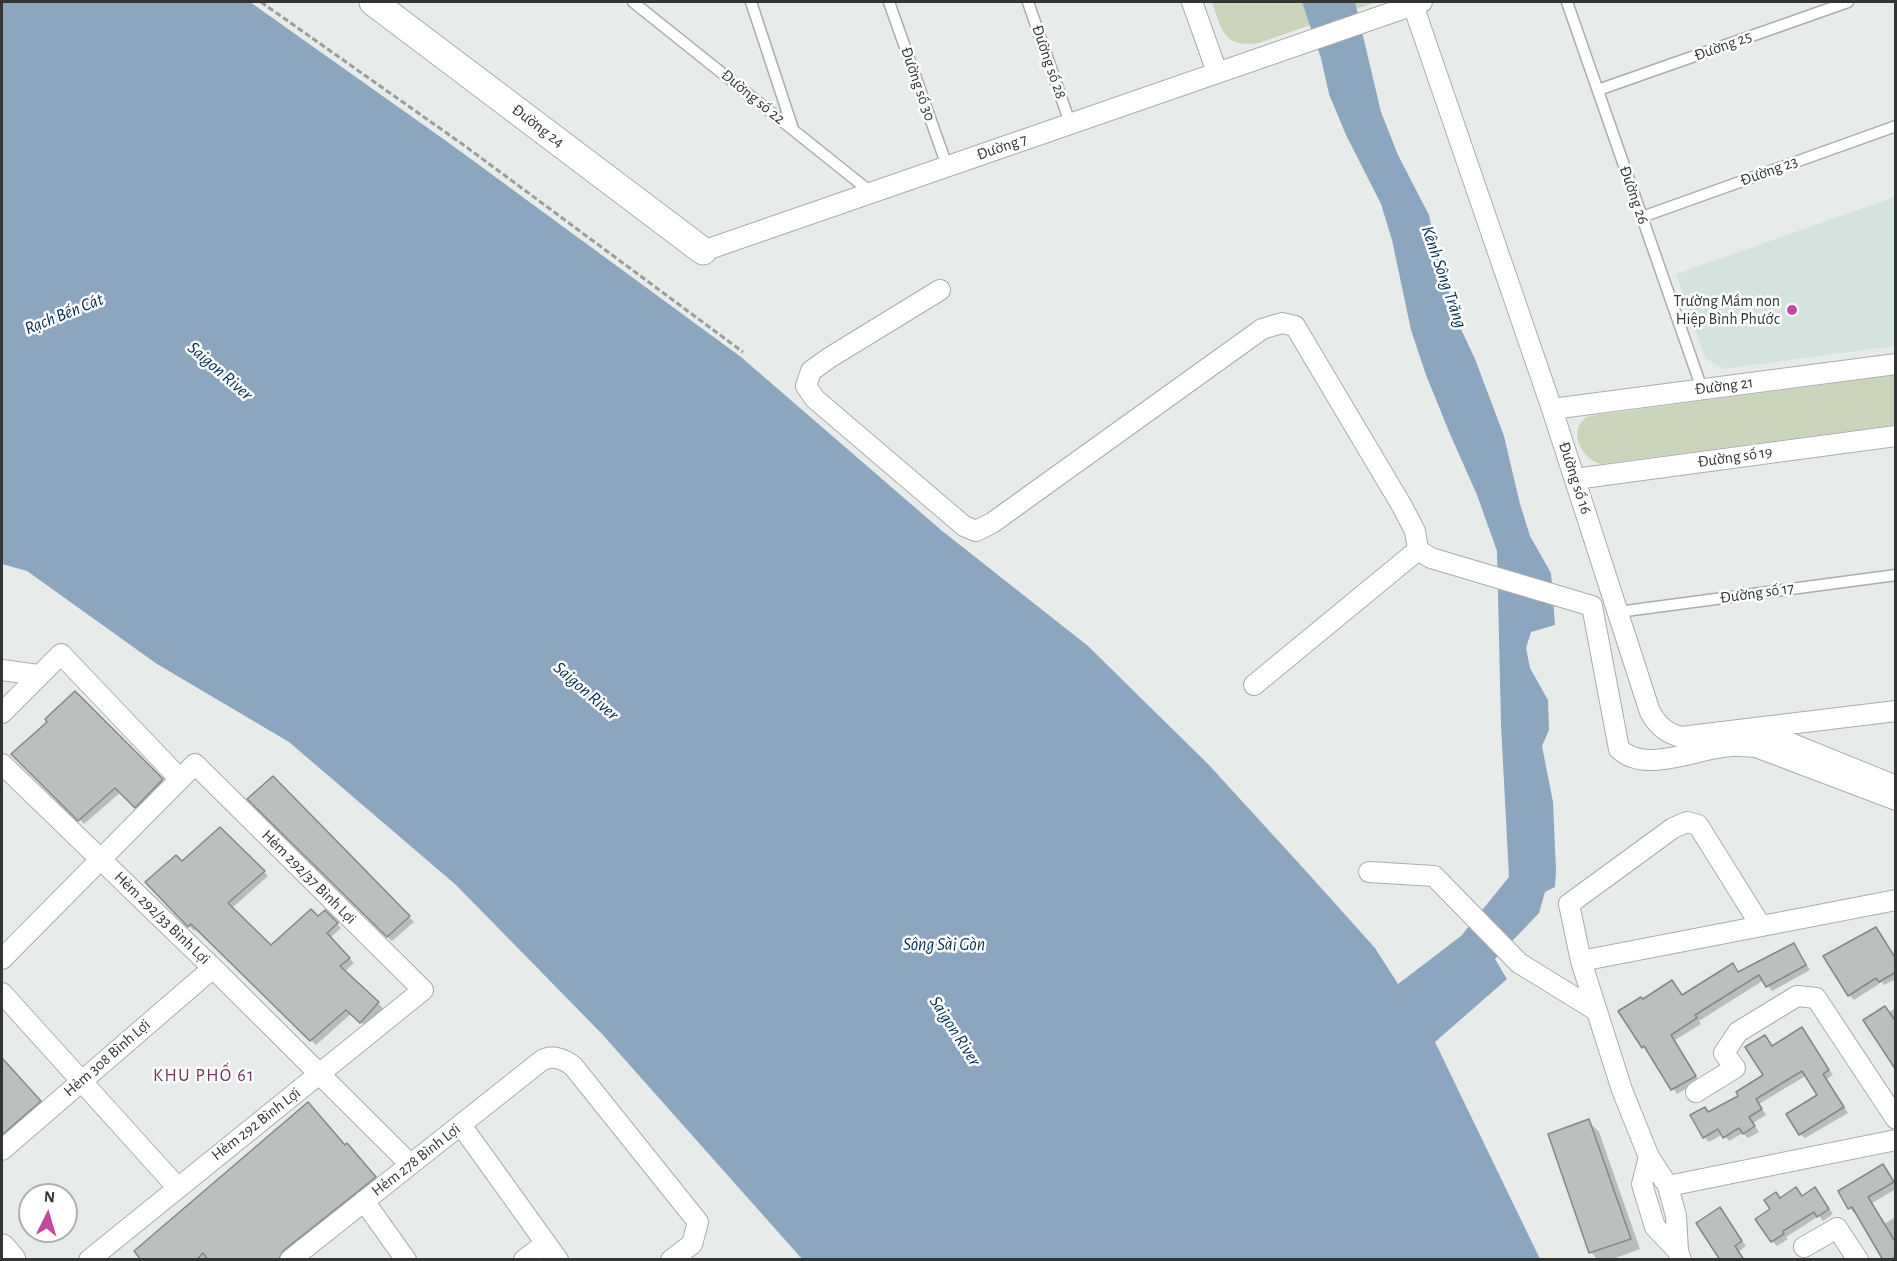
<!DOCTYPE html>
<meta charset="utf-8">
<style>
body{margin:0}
#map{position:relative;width:1897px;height:1261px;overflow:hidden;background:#e7eceb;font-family:"Alegreya Sans",sans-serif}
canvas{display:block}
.frame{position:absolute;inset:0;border:3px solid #333535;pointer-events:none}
.north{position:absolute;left:18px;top:1183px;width:60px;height:60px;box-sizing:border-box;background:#fff;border:2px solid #adaeae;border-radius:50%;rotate:5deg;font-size:16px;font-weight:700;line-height:24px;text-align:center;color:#333535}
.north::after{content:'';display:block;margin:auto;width:21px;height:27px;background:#c14aa0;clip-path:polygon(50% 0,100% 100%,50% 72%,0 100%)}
</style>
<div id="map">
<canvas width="1897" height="1261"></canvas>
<div class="frame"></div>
<div class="north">N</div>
</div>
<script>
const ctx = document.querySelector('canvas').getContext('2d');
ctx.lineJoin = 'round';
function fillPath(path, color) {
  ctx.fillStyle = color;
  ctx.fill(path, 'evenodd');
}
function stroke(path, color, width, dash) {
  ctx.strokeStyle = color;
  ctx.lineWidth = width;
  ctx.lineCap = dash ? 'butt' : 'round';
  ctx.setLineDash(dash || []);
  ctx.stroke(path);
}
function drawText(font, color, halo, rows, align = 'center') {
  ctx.font = font + ' "Alegreya Sans",sans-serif';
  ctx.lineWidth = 5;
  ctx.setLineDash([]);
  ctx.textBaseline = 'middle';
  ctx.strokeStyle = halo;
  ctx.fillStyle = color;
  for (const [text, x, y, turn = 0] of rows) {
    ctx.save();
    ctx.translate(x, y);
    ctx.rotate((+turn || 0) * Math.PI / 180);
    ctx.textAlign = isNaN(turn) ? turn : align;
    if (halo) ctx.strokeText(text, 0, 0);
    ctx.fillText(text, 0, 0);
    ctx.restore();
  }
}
const built = new Path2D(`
 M1895 197V346L1723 369 1705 358 1676 274Z`);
const green = new Path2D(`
 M1212 2H1376L1259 43C1223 48 1222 30 1212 2Z
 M1895 375V425L1601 464C1580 459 1566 427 1589 416Z`);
const water = new Path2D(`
 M2 2H250L449 143 741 357 941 530 1088 646 1208 764 1305 870 1375 948 1398 984 1461 936 1509 877 1501 725 1497 551 1477 495 1450 434 1426 375 1411 330 1392 240 1381 204 1346 135 1329 94 1321 58 1302 2H1355L1381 112 1398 155 1429 215 1439 260 1460 327 1475 359 1504 436 1520 504 1530 536 1551 573 1555 625 1531 632 1526 648 1530 668 1548 700 1549 730 1542 746 1553 802 1556 870 1555 887 1545 892 1539 913 1495 959 1507 979 1435 1042 1540 1259H802L602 1034 456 885 289 742 157 664 27 571 2 564Z`);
const shadow = new Path2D(`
 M75 693 167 785 140 812 121 792 84 824 14 754 50 722Z
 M273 778 414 922 392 941 249 799Z
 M220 829 268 876 232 908 270 947 325 912 341 928 330 938 354 963 344 972 383 1008 366 1027 352 1013 316 1045 197 928 194 931 147 882 182 863Z
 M1876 929 1896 958V979L1884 985 1882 982 1854 1000 1849 995Z
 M1794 945 1798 949 1810 970 1772 991 1764 980 1699 1021 1701 1024 1675 1040 1699 1081 1677 1094 1620 1011 1643 1001 1683 997 1732 965 1739 974Z
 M1896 1008V1063L1889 1012Z
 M1802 1029 1833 1075 1827 1079 1848 1113 1805 1138 1800 1134 1820 1095 1807 1075 1759 1104 1766 1115 1753 1123 1759 1132 1748 1138 1743 1133 1729 1141 1723 1134 1709 1142 1704 1137 1705 1109 1710 1113 1741 1096 1765 1076V1037L1773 1047Z
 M2 1059 44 1106 2 1143Z
 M1588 1121 1599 1132 1640 1249 1610 1260H1598L1591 1252Z
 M345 1147 351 1150 379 1182 284 1260H143Z
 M1883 1166 1896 1185V1189L1872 1203 1884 1224 1896 1217V1260H1885L1856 1212 1854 1213 1850 1208Z
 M1796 1189 1803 1197 1815 1189 1833 1214 1823 1221 1819 1216 1786 1237 1788 1239 1777 1246 1772 1241V1210L1781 1199Z
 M1720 1209 1746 1246 1739 1251 1745 1260H1721Z`);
const building = new Path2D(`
 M75 691 163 779 135 808 115 788 78 821 11 754 47 722 45 719Z
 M273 776 410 916 387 937 247 799Z
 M220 827 265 871 228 903 271 945 311 909 318 916 325 910 338 923 327 933 350 958 340 966 379 1002 360 1023 346 1010 310 1041 191 924 188 927 145 882 176 855 182 861Z
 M1876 927 1896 959V972L1879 982 1876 978 1848 996 1823 956Z
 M1794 943 1806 965 1766 987 1759 975 1695 1015 1697 1018 1671 1035 1696 1076 1671 1090 1644 1046 1642 1048 1618 1011 1641 997 1643 999 1672 980 1682 995 1733 963 1738 972Z
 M1885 1006 1896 1022V1070L1863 1020Z
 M1802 1027 1829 1070 1823 1074 1844 1107 1799 1135 1786 1114 1817 1095 1802 1071 1756 1099 1762 1109 1749 1117 1755 1126 1743 1134 1739 1128 1723 1138 1718 1129 1703 1138 1690 1115 1705 1107 1708 1112 1738 1096 1736 1092 1763 1075 1745 1047 1765 1035 1772 1046Z
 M2 1058 41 1101 2 1135Z
 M308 1102 345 1145 347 1143 376 1177 283 1251 278 1260H208L203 1253 196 1260H141L134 1251Z
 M1589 1119 1631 1239 1589 1253 1548 1134Z
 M1883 1164 1894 1182 1868 1197 1896 1243V1256L1890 1260H1883L1852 1207 1848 1209 1838 1191Z
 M1796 1187 1802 1196 1815 1187 1829 1209 1817 1217 1814 1212 1783 1231 1784 1234 1771 1242 1755 1219 1770 1209 1764 1200 1776 1192 1780 1198Z
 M1720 1207 1742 1241 1735 1246 1744 1260H1720L1696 1223Z`);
const path = new Path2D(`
 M261 2 465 146 743 352`);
const lane = new Path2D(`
 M633 2 872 193
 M751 2 793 129
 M889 2 947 166
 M1028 2 1070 123
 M1567 2 1702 389
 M1598 90 1848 2
 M1642 217 1896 126
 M1618 612 1896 575`);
const street = new Path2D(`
 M1192 2 1217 72
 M1412 2 1552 409 1650 712C1658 726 1666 733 1681 737L1896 711
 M703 251 1422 2
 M940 290 829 358 811 371 806 386 815 399 964 526 976 531 992 523 1262 329 1282 323 1295 326 1402 506 1415 531 1418 550 1431 558 1592 606 1619 749C1646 775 1699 747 1732 746 1740 745 1748 747 1756 747L1896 800
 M1552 409 1896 364
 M1575 479 1896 436
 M2 670 38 675
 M1254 685 1418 550
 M2 713 61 654 180 779
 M1758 730 1896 786
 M2 764 213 968 410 1164
 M1369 872 1434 876 1519 963 1597 1011
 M2 959 195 764 423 990 89 1260
 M1581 961 1896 900
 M2 993 177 1187
 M1696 1092 1735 1068 1724 1053 1738 1032 1797 996 1816 998 1896 1119
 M461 1125 558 1260
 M2 1150 213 968
 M1649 1157 1642 1184 1655 1227 1678 1251
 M1668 1186 1896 1140
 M364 1201 406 1260
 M1804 1247 1837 1228 1858 1260
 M290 1260 541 1061C552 1054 564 1059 573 1066L698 1222 692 1244 671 1260
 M524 1260 546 1243
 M1681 1260 1678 1251 1676 1216 1668 1186 1649 1157 1622 1090 1581 961 1569 904 1673 828 1687 822 1698 825 1761 926`);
const secondary = new Path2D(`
 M373 2 703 251
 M2 1248 12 1260`);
const markers = [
 [1792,310,6,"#c14aa0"]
];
const streetNames = [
 ["Đường 25",1723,46,-20],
 ["Đường số 28",1049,62,71],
 ["Đường số 30",918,84,71],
 ["Đường số 22",753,97,39],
 ["Đường 24",538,126,37],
 ["Đường 7",1002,147,-19],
 ["Đường 23",1769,171,-20],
 ["Đường 26",1634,195,71],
 ["Đường 21",1724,386,-7],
 ["Đường số 19",1735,457,-8],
 ["Đường số 16",1575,478,72],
 ["Đường số 17",1757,593,-8],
 ["Hẻm 292/37 Bình Lợi",309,877,45],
 ["Hẻm 292/33 Bình Lợi",162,918,44],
 ["Hẻm 308 Bình Lợi",107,1058,-41],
 ["Hẻm 292 Bình Lợi",256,1124,-38],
 ["Hẻm 278 Bình Lợi",416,1160,-38]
];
const poiNames = [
 ["Trường Mầm non",1780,301],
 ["Hiệp Bình Phước",1780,319]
];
const waterNames = [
 ["Kênh Sông Trăng",1444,277,71],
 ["Rạch Bến Cát",64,314,-22],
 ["Saigon River",220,371,41],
 ["Saigon River",586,691,41],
 ["Sông Sài Gòn",944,945],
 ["Saigon River",955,1031,57]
];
const neighbourhoodNames = [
 ["KHU PHỐ 61",204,1076]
];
fillPath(built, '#d5e3e0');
fillPath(green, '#cad4ba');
fillPath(water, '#8ca6c0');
fillPath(shadow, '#0003');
fillPath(building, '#bbbfc0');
stroke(building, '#838788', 1.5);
stroke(lane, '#a9adac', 13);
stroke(street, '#a9adac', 22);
stroke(secondary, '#a9adac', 29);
stroke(path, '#9a9d9d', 3, [6, 3]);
stroke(lane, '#fff', 10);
stroke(street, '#fff', 20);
stroke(secondary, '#fff', 27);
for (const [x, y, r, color] of markers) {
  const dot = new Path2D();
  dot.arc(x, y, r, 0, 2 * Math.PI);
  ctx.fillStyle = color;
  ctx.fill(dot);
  stroke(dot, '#fff', 2);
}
drawText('16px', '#333535', '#fff', streetNames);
drawText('16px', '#333535', '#fff', poiNames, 'right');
drawText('italic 18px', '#002e50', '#fff', waterNames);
ctx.letterSpacing = '1.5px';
drawText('18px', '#71365f', '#fff', neighbourhoodNames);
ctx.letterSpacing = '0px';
</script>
